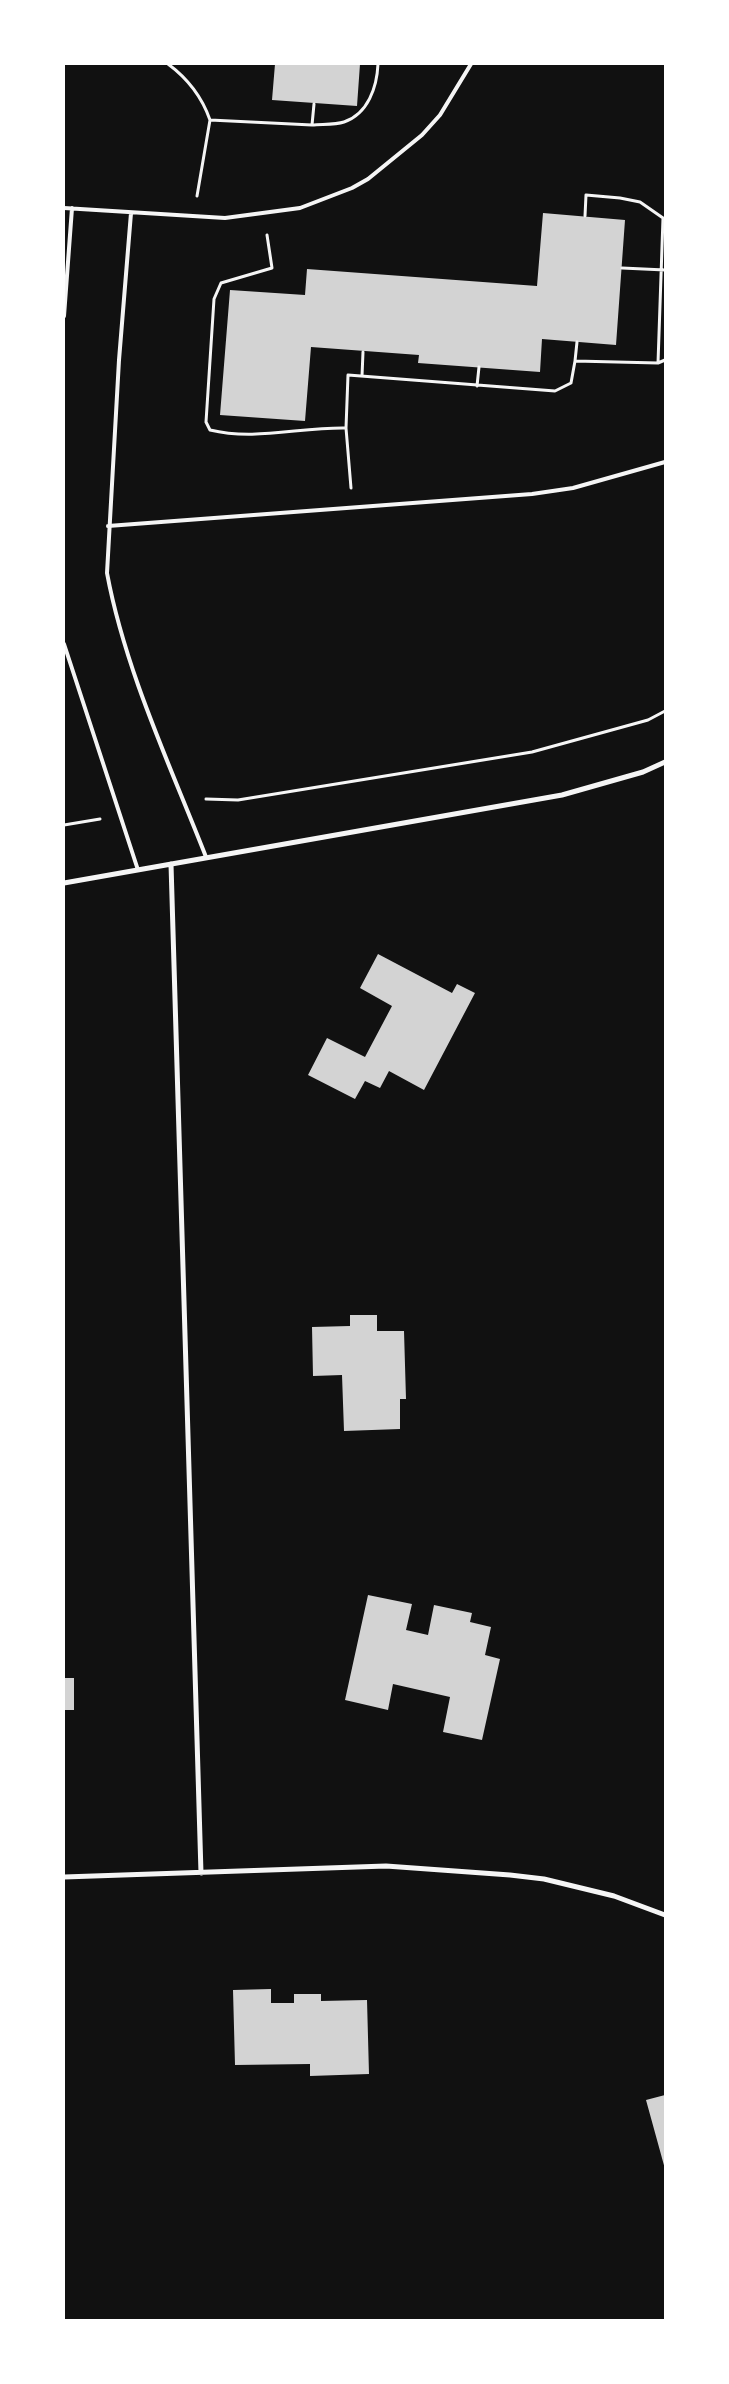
<!DOCTYPE html>
<style>
body{margin:0}
#map{position:relative;width:729px;height:2384px;overflow:hidden;background:#111;font-family:Overpass,sans-serif}
canvas{display:block}
.frame{position:absolute;inset:0;border:65px solid #fff;pointer-events:none}
</style>
<div id="map">
<canvas width="729" height="2384"></canvas>
<div class="frame"></div>
</div>
<script>
const ctx = document.querySelector('canvas').getContext('2d');
ctx.lineJoin = 'round';
function fillPath(path, color) {
  ctx.fillStyle = color;
  ctx.fill(path, 'evenodd');
}
function stroke(path, color, width, dash) {
  ctx.strokeStyle = color;
  ctx.lineWidth = width;
  ctx.lineCap = dash ? 'butt' : 'round';
  ctx.setLineDash(dash || []);
  ctx.stroke(path);
}
const building = new Path2D(`
 M275 64H360L357 106 272 100Z
 M543 213 625 220 616 345 542 339 540 372 418 363 419 355 311 347 305 421 220 415 230 290 305 295 307 269 537 286Z
 M378 954 452 993 457 984 475 993 424 1090 389 1071 380 1088 365 1081 355 1099 308 1075 327 1038 365 1057 392 1006 360 988Z
 M350 1315H377V1331H404L406 1399H400V1429L344 1431 342 1375 313 1376 312 1327 350 1326Z
 M368 1595 412 1604 406 1630 428 1635 434 1605 472 1613 470 1622 491 1627 485 1655 500 1659 482 1740 443 1732 450 1697 393 1684 388 1710 345 1700Z
 M64 1678H74V1710H64Z
 M271 1989V2003H294V1994H321V2001L367 2000 369 2074 310 2076V2064L235 2065 233 1990Z
 M665 2095V2169L646 2100Z`);
const path = new Path2D(`
 M168 64C187 78 202 97 210 120
 M312 125C322 124 335 125 344 122 368 114 377 87 378 64
 M197 196 210 120 312 125 314 104
 M267 235 272 268 221 283 214 299 206 422 210 430C255 441 300 427 346 428L351 488
 M622 268 665 270
 M575 361 577 342
 M658 363 665 360
 M362 376 363 352
 M477 386 479 367
 M346 428 348 375 555 391 571 383 575 361 658 363 663 218 640 202 620 198 586 195 585 216
 M206 799 238 800 532 752 648 720 665 711
 M64 825 100 819`);
const service = new Path2D(`
 M64 208 225 218 300 208 352 188 368 179 422 135 440 115 471 64
 M131 213 119 360 107 573C125 670 170 765 206 857
 M64 316 72 208
 M108 526 532 494 573 488 665 462
 M64 644 138 870`);
const minor = new Path2D(`
 M171 864 201 1873
 M64 883 562 795 643 772 665 762
 M64 1877 386 1866 510 1875 544 1879 614 1896 665 1915`);
fillPath(building, '#d3d3d3');
stroke(path, '#f5f5f5', 3);
stroke(service, '#f5f5f5', 4);
stroke(minor, '#f5f5f5', 5);
</script>
